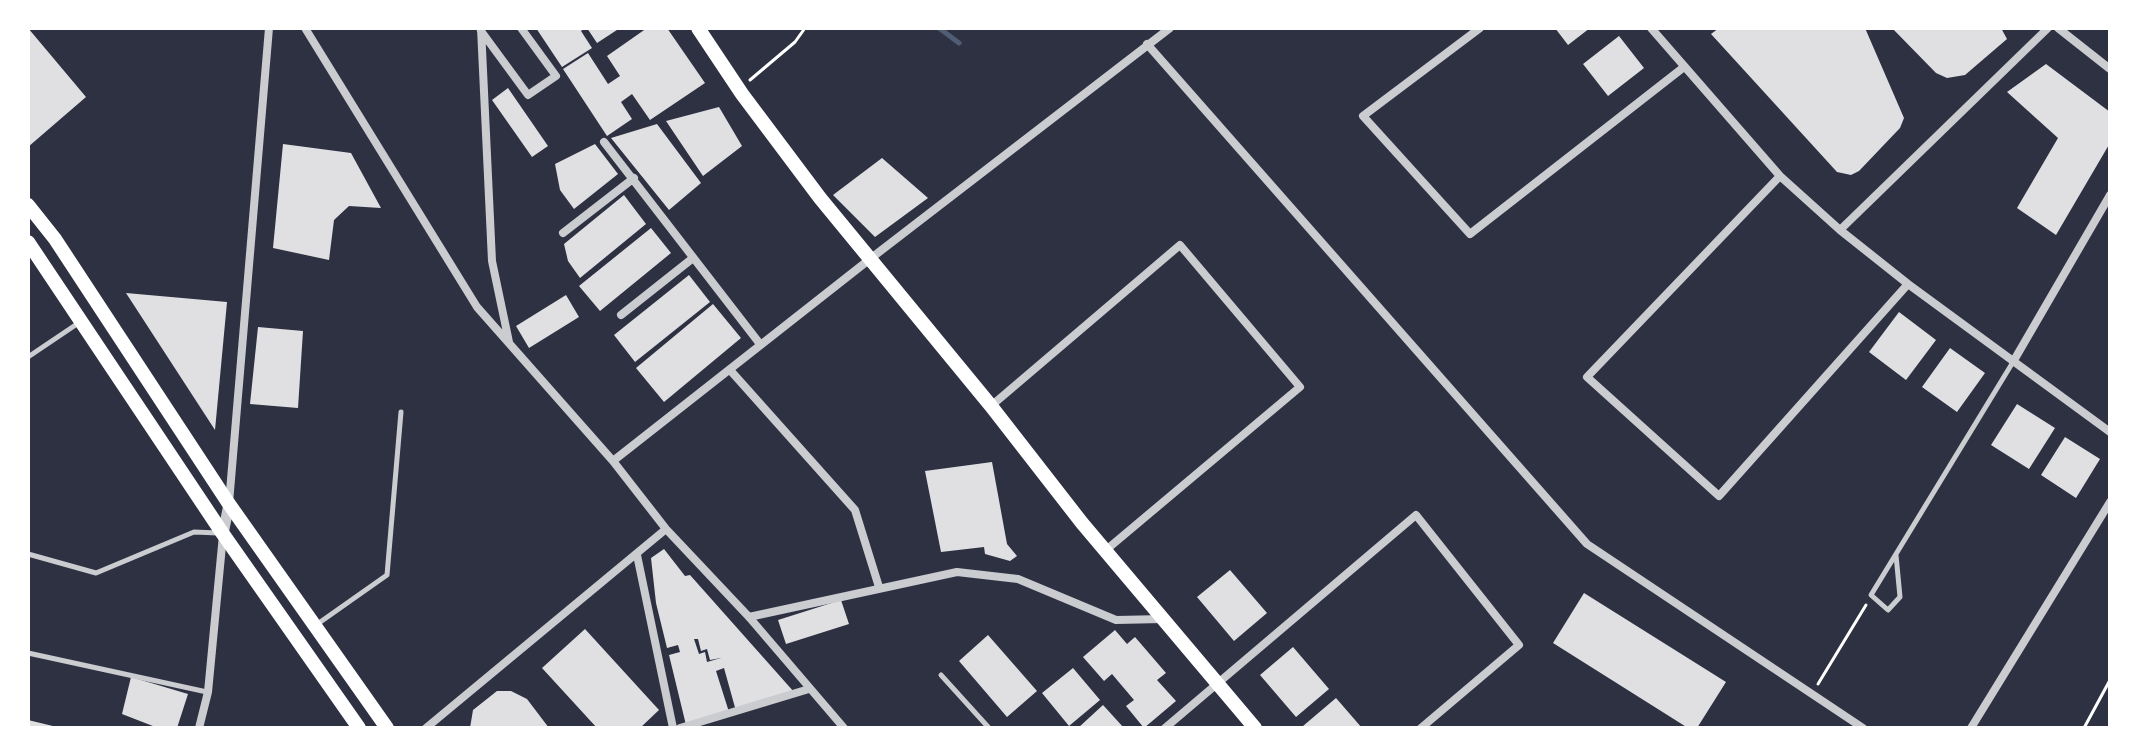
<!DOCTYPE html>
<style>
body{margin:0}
#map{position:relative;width:2138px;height:756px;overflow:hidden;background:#2d3142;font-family:"Open Sans",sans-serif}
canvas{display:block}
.frame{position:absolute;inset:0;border:30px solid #fff;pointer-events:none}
</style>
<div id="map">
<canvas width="2138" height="756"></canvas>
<div class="frame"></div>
</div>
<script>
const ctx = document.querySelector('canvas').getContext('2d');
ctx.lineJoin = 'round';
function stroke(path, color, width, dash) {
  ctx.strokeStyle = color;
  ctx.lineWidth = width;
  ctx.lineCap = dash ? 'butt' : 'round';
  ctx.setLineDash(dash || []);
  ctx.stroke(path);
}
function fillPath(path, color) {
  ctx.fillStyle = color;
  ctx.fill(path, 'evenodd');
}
const stream = new Path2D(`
 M939 28 959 43`);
const building = new Path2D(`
 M28 28 86 97 28 147Z
 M536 28H585L581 31 592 48 562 67Z
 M587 28H620L597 43Z
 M647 28H667L705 83 650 120 632 94 621 102 632 119 607 136 563 69 588 53 608 84 620 76 607 56Z
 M1555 28H1590L1568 45Z
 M1719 28H1865L1904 118 1900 128 1859 171 1851 175 1837 172 1711 34Z
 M1892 28H2001L2007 39 1965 75 1947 78 1936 73Z
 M1619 36 1644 68 1608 96 1583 64Z
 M2046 64 2110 112V143L2056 235 2017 208 2058 138 2007 92Z
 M508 88 548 146 532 157 492 100Z
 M719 107 742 146 703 176 666 121Z
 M657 124 701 183 669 210 611 138Z
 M283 144 351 153 381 208 349 206 334 220 329 260 273 248Z
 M595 144 618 174 574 209 560 190 555 164Z
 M882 158 928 198 875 237 833 195Z
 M624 195 646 224 580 278 568 261 564 244Z
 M651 228 671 253 600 311 579 286Z
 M689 275 710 302 635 362 614 335Z
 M126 293 227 302 215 430Z
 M566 295 579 317 529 348 516 326Z
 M713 304 741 338 664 402 636 368Z
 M1899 312 1936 340 1906 380 1869 352Z
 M258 327 303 331 298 408 250 404Z
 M1950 348 1985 373 1957 412 1922 387Z
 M2017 404 2055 428 2029 469 1991 445Z
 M2065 437 2100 459 2076 498 2041 475Z
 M992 462 1007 544 1017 556 1010 561 985 554 984 547 941 552 925 471Z
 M664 549 685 576 690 575 794 692 736 711 724 668 716 671 729 712 686 725 669 655 680 652 678 645 667 648 656 603 651 558ZM694 639H698L701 651 707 649 710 660 721 658 707 662 705 652 699 654Z
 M1230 570 1267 613 1234 641 1197 597Z
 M1584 593 1726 682 1697 728H1688L1553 643Z
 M841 600 849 624 786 644 778 620Z
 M585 629 659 710 640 728H597L542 668Z
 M1115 630 1127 644 1135 637 1166 673 1157 680 1176 701 1144 728 1126 706 1134 700 1112 674 1104 681 1083 657Z
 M988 635 1037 691 1007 717 959 661Z
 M1293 647 1329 689 1296 717 1260 675Z
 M1073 668 1100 700 1069 726 1042 693Z
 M131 677 188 694 177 728H158L122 714Z
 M497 691H511L527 699 549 728H470L473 710Z
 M1336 698 1362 728H1305L1303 726Z
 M1103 705 1124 728H1078Z
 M28 720 57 727V728H28Z`);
const path = new Path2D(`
 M750 80 795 42 805 28
 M1818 684 1866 605
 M2084 728 2110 680`);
const service = new Path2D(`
 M28 357 80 322
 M28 554 96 573 194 532 218 533
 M1896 555 1900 597 1888 610 1871 595 2013 362
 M316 625 387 575 401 412
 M28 653 207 692
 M941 675 989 728`);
const minor = new Path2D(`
 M305 28 477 307 613 461 666 529 749 617 844 728
 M481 28 492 261 509 342
 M1480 28 1363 116 1470 234 1684 67
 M1651 28 1780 176 1840 230 1908 284 2110 432
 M2058 28 2110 69
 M481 31 528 95 556 76 521 28
 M1147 44 1587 544 1863 728
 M604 142 760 344
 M1780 176 1587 377 1719 496 1908 284
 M1840 230 2048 28
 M563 233 634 178
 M621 315 693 258
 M2013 362 2110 195
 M730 370 855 510 879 587
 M991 406 1180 245 1300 387 1106 550
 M613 461 870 259 1170 28
 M229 503 269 28
 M637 555 673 728
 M749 617 957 572 1018 579 1116 620 1163 619
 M199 728 208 692 223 535
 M426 728 666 529
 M680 728 809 689
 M1165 728 1416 515 1519 645 1421 728
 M1971 728 2110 502`);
const tertiary = new Path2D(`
 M223 534 229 504`);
const secondary = new Path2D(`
 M698 28 742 94 820 198 991 406 1082 523 1255 728
 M28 205 55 239 229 504 387 728
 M28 242 223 534 359 728`);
stroke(stream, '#4f5d75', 5);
fillPath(building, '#e0e0e3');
stroke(path, '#fff', 3);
stroke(service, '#caccd0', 5);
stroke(minor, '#caccd0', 8);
stroke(tertiary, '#caccd0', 11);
stroke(secondary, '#fff', 14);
</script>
